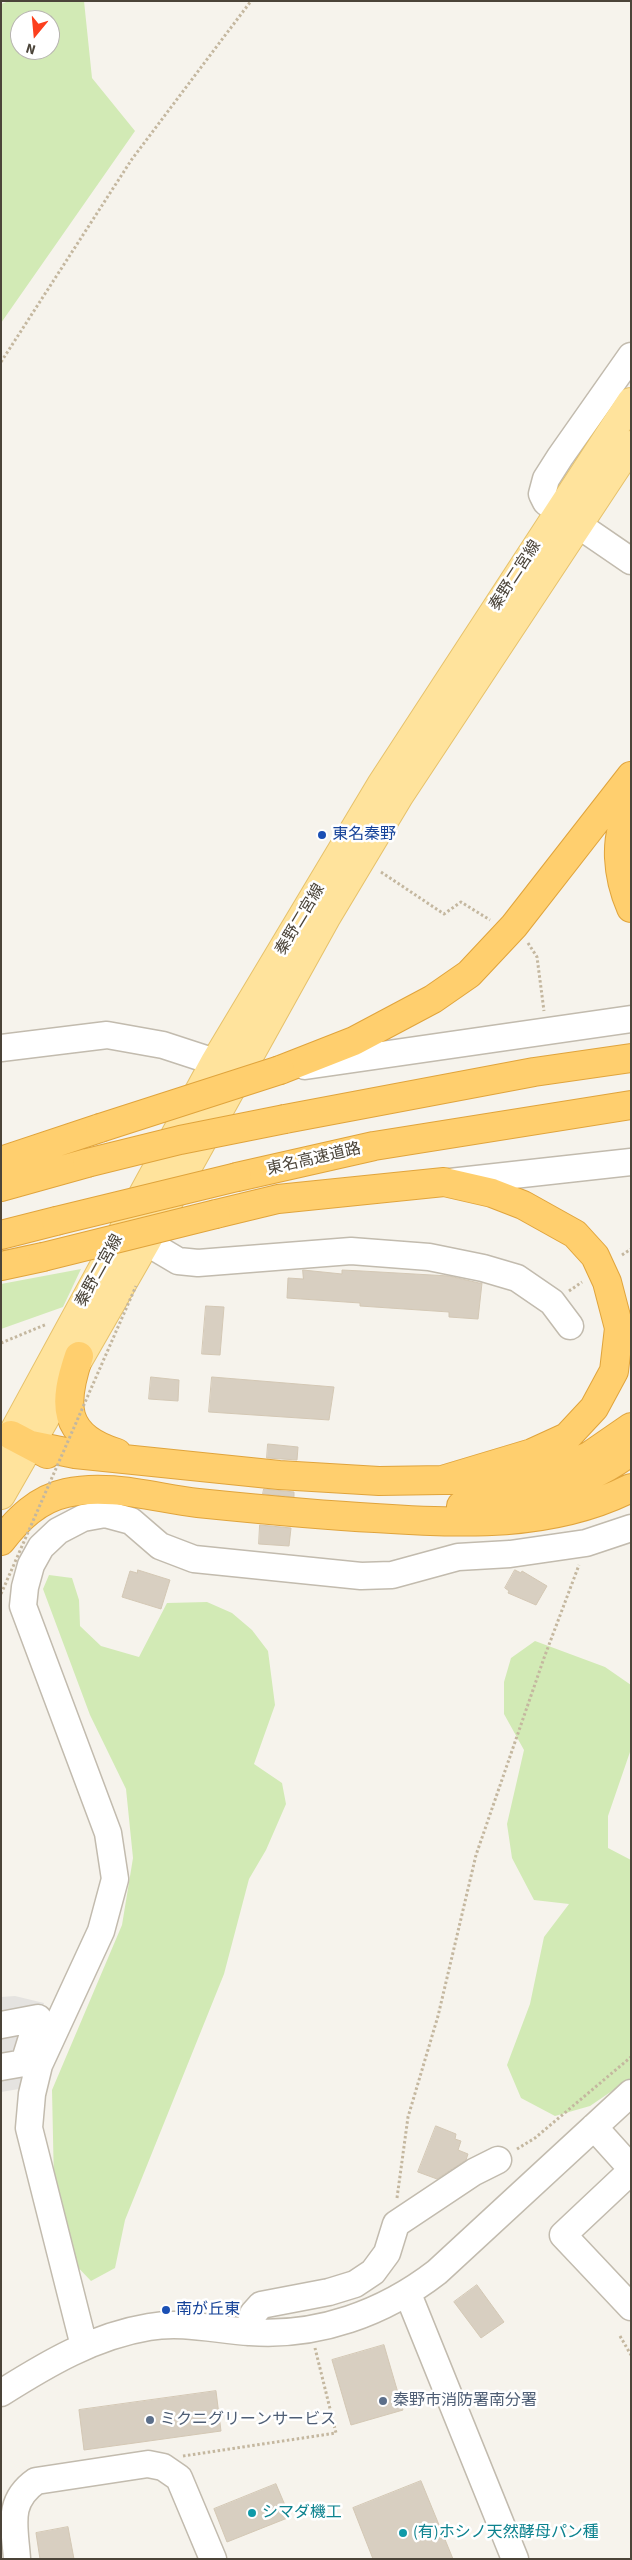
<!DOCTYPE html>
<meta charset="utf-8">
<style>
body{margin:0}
#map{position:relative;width:632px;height:2560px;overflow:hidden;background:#f6f3ec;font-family:"Source Sans 3",sans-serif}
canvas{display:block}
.frame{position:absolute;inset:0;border:2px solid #4b4439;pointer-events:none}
.north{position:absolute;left:10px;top:10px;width:50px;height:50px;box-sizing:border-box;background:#fff;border:1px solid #b7b4b0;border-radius:50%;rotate:197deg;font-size:14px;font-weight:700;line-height:20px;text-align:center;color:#4b4439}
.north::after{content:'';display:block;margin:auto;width:18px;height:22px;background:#fc3f1d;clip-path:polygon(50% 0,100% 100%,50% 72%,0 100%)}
</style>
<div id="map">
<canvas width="632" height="2560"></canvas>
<div class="frame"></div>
<div class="north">N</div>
</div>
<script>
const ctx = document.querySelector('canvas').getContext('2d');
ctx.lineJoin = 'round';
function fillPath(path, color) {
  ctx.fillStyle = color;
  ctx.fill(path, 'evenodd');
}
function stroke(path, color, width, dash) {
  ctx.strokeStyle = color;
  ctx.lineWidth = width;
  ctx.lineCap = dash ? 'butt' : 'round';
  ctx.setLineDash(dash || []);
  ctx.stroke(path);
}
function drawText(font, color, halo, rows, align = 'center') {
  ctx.font = font + ' "Source Sans 3","Noto Sans JP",sans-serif';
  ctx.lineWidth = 5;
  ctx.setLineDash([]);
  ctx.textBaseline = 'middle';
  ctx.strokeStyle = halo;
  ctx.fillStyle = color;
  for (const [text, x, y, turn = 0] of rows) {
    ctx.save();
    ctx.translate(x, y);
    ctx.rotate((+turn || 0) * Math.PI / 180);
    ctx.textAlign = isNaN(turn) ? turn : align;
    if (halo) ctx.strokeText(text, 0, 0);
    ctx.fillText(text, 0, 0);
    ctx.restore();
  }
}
const green = new Path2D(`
 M9 1H84L92 78 135 131 1 323V4ZM20 20H50V50H20Z
 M81 1269 63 1307 1 1329V1284Z
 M49 1575 72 1578 79 1600 80 1626 101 1646 139 1657 167 1603 207 1602 232 1613 252 1630 268 1651 275 1705 254 1764 282 1783 286 1804 266 1850 249 1879 224 1974 125 2220 115 2268 91 2281 69 2258 54 2184 52 2090 122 1925 133 1858 126 1789 90 1715 43 1589Z
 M535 1641 605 1667 631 1685V1749L608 1816V1848L631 1860V2078L590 2106 555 2116 521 2098 507 2065 530 2004 544 1937 569 1904 534 1900 512 1858 507 1824 524 1750 504 1714V1682L511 1658Z`);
const parking = new Path2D(`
 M15 1996 44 2003 19 2089 1 2092V1997Z`);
const building = new Path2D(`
 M303 1270 342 1274V1270L362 1271 449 1276 479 1283H482L478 1319 449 1317V1312L360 1306V1303L287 1298 288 1278 303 1279Z
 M206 1306 224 1307 220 1355 202 1354Z
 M151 1377 179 1380 178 1401 149 1399Z
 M212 1377 334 1387 329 1420 209 1412Z
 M268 1444 298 1447 297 1460 267 1458Z
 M264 1489 294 1492V1497L263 1494Z
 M260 1525 291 1528 289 1546 259 1544Z
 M138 1570 170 1580 161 1609 122 1597 130 1571 137 1573Z
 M515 1570 521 1573 522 1571 547 1586 536 1605 508 1593 509 1591 505 1588Z
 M436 2126 456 2134 455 2139 461 2141 458 2150 468 2154 466 2160 437 2179 418 2172Z
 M477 2285 504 2322 481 2338 454 2302Z
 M384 2345 403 2410 351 2425 332 2360Z
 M216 2391 221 2431 84 2450 79 2410Z
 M421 2481 453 2559H373L353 2508Z
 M276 2484 290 2517 227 2542 214 2509Z
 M68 2527 74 2559H40L36 2533Z`);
const path = new Path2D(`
 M1 362 132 159 251 1
 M381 872 444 914 461 902 490 920
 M528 943 537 957 544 1011
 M622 1255 631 1249
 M569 1291 582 1282
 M1 1343 47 1324
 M517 2149 535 2138 631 2057
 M397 2198 408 2117 438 2016 476 1855 544 1658 579 1565
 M620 2336 631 2355
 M183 2456 336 2433 315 2348`);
const minor = new Path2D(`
 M631 356 560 457 546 479 542 494 546 502 558 511 631 561
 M1 1048 107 1035 163 1045 215 1062
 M305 1066 631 1019
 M450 1182 631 1162
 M146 1242 178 1261 198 1263 351 1251 429 1257 483 1268 517 1278 552 1302 570 1326
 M1 2025 38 2018 24 2063 1 2067
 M594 2127 631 2168
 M631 2171 563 2235 631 2307
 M408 2294 515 2559
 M249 2332 253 2314 261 2305 329 2292 355 2284 373 2272 387 2253 396 2224 474 2172 498 2160
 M84 2346 29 2128 32 2094 39 2065 101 1931 115 1879 108 1833 23 1606 25 1587 31 1565 41 1547 58 1531 83 1518 105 1514 131 1521 160 1546 194 1559 361 1576 392 1575 458 1557 510 1554 586 1543 631 1528
 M1 2393C47 2364 94 2336 149 2327 182 2321 217 2330 250 2332 318 2337 384 2313 437 2272L631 2093
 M17 2559C15 2527 6 2502 36 2481L148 2464 163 2467 179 2478 213 2559`);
const major = new Path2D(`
 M1 1455 215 1062 381 785 631 402
 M1 1495 146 1242 327 916 399 796 631 445`);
const highway = new Path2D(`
 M631 809C612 837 618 878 631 908
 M280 1070 354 1041 433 999 469 974 514 926 631 776
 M285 1119 534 1072 631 1058
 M1 1161 100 1128
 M237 1177 374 1146 631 1105
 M1 1187 87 1163
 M216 1214 278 1199 444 1182 492 1193 523 1205 575 1234 595 1256 607 1282 619 1328 614 1371 594 1408 567 1437 532 1453 442 1480
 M1 1235 56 1221
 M1 1266 43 1257
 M79 1356C63 1403 61 1436 117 1453
 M11 1435 47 1454
 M31 1445 75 1454 279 1475 379 1481 507 1479 549 1474 589 1456 631 1427
 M461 1506C522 1498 581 1490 631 1451
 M1 1541C18 1519 38 1499 66 1493 109 1483 155 1498 198 1503 257 1509 316 1515 375 1518 461 1524 552 1528 631 1488`);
const pathBridge = new Path2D(`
 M1 1594 136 1286`);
const highwayBridge = new Path2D(`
 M100 1128 280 1070
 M87 1163 180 1140 285 1119
 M56 1221 237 1177
 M43 1257 216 1214`);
const markers = [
 [322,835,5,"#1a4fb4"],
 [166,2310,5,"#1a4fb4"],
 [383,2401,5,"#5c6f8a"],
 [150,2420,5,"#5c6f8a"],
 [252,2513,5,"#0f9aa8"],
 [403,2533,5,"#0f9aa8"]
];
const streetNames = [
 ["秦野二宮線",516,576,-57],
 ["秦野二宮線",301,920,-59],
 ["東名高速道路",314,1160,-13],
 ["秦野二宮線",100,1271,-61]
];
const transitNames = [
 ["東名秦野",332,835],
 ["南が丘東",176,2310]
];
const serviceNames = [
 ["秦野市消防署南分署",393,2401],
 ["ミクニグリーンサービス",160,2420]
];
const cultureNames = [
 ["シマダ機工",262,2513],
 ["(有)ホシノ天然酵母パン種",413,2533]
];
fillPath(green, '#d2eab5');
fillPath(parking, '#e5e3e0');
fillPath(building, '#d8cfc1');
stroke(building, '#d3c7b4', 1);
stroke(minor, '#c2bbae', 29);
stroke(major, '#e6c16a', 30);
stroke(highway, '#e0a43c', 30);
stroke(path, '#c4b79f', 3, [2.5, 2.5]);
stroke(minor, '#fff', 26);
stroke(major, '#ffe39c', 28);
stroke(highway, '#ffcf6e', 28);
stroke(highwayBridge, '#e0a43c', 30, []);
stroke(pathBridge, '#c4b79f', 3, [2.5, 2.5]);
stroke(highwayBridge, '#ffcf6e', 28);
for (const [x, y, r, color] of markers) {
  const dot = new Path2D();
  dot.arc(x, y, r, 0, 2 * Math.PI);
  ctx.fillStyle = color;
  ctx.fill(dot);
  stroke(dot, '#fff', 2);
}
drawText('16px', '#4b4439', '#fff', streetNames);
drawText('16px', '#164399', '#fff', transitNames, 'left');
drawText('16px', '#4e5e75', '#fff', serviceNames, 'left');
drawText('16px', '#0d838f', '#fff', cultureNames, 'left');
</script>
